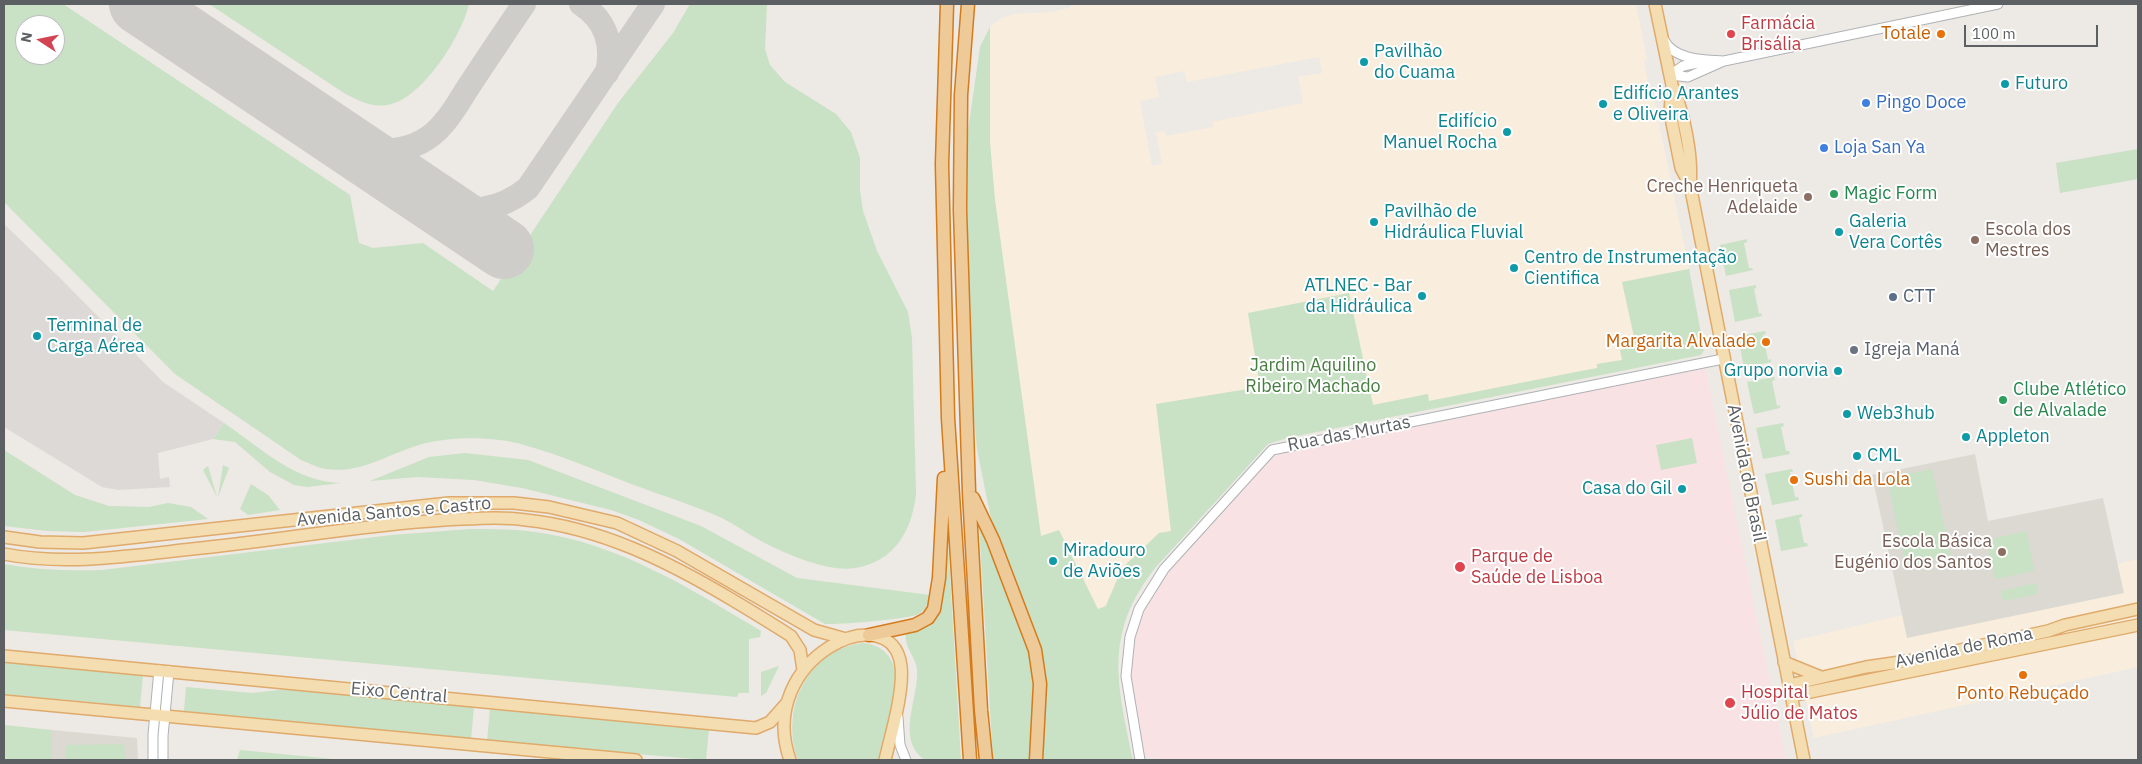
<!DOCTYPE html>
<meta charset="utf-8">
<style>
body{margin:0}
#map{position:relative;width:2142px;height:764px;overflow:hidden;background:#ede9e4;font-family:"IBM Plex Sans",sans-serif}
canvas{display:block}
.frame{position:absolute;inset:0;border:5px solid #5c6063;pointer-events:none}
.north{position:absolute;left:15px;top:15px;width:50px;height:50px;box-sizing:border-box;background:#fff;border:1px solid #bebfc1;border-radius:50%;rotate:281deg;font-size:14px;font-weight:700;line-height:20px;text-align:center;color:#5c6063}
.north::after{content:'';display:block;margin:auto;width:18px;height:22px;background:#d34452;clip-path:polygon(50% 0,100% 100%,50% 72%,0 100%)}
.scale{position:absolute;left:1964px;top:25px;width:134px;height:22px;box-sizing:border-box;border:2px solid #5c6063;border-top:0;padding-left:6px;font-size:15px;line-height:18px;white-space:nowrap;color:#5c6063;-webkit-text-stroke:4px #fff;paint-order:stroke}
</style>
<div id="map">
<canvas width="2142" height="764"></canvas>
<div class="frame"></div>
<div class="north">N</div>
<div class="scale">100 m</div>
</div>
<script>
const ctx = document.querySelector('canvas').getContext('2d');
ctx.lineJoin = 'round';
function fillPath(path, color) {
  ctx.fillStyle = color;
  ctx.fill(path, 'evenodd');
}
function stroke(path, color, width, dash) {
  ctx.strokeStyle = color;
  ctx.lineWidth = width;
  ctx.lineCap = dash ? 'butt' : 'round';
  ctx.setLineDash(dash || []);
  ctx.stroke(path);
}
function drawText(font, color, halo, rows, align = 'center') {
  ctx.font = font + ' "IBM Plex Sans",sans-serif';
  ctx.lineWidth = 4;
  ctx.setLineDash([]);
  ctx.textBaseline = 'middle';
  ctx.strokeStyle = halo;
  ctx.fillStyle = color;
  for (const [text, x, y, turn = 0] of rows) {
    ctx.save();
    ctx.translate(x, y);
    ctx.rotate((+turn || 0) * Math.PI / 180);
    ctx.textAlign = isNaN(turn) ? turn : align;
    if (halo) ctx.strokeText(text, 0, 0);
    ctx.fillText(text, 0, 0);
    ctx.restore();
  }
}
const commercial = new Path2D(`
 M1073 4H1636L1647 59 1644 61 1650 94H1653L1689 269 1622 282 1636 346 1622 360 1597 364 1598 368 1581 371 1429 401 1427 394 1372 405 1248 313 1260 387 1156 404 1171 531 1122 568 1105 606 1098 610 1059 531 1041 536 995 200 990 142V27L998 20 1013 14 1052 12 1069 8ZM1319 57 1322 73 1298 77 1303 103 1212 122 1213 127 1166 136 1164 131 1156 132 1162 164 1152 166 1140 101 1159 97 1155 77 1184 71 1187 82Z
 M2138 559V667L1814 738 1793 641Z`);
const industrial = new Path2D(`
 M4 224 59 277 163 382 224 423 213 439 158 453 160 479 169 477 170 487 118 490 102 487 4 427Z`);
const education = new Path2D(`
 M1975 454 1988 521 2103 498 2124 593 1907 638 1872 475Z
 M52 730 137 738 138 760H52Z`);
const medical = new Path2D(`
 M1705 366 1786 760H1154L1153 756 1145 758 1131 686 1130 665 1132 640 1141 612 1156 585 1270 459 1282 452Z`);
const green = new Path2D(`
 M4 4H63L350 195 359 243 373 248 423 243 493 291 618 103 673 33 690 4H767L765 49 770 65 785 82 836 114 851 132 860 158V190L863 211 877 251 908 312 912 338 916 494C912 531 894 562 855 568 830 573 783 553 761 541 748 534 736 525 722 518 693 505 661 495 631 484 596 470 560 455 524 445 494 436 446 436 416 446 387 455 359 474 326 469 318 468 309 463 301 460L175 374 4 202ZM25 25H55V55H25Z
 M209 4H469C462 35 424 96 391 104 374 109 359 101 344 93Z
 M990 27V142L995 200 1041 536 1059 530 1098 609 1106 606 1122 568 1159 533 1171 531 1156 404 1260 387 1248 313 1349 293 1373 405 1428 394 1429 401 1581 371 1597 368V364L1622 360 1620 350 1636 346 1622 282 1689 269 1704 350 1701 355 1287 438 1268 444 1156 567C1103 633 1117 684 1133 760H1044V695L990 514 977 449 974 417 967 255 968 131 980 47Z
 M2138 149V179L2060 193 2056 163Z
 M1747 239V242L1744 243 1749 268H1752L1753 270 1726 276 1720 245Z
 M1756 285V288L1754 289 1759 314 1761 313 1762 316 1735 322 1729 290Z
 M1765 331 1766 334 1763 335 1768 360 1771 359V362L1744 368 1738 336Z
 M1774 377 1775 380 1772 381 1777 406 1780 405V408L1754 414 1747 382Z
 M224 423C261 448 295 482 341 483L307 487 294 485 270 472 235 442 213 439Z
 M1783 423 1784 426 1781 427 1786 451H1789L1790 454 1763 459 1756 428Z
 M1692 438 1697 463 1661 470 1656 445Z
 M4 450 75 495 109 506 149 507 168 503 191 507 208 519 84 532 47 531 4 526Z
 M465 453 528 460 701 526 797 578 930 595C929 603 926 610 919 614 909 619 836 625 825 624L679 539 639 520 611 510 522 488 474 480 417 477 370 481 429 457Z
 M223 465 229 468 218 497Z
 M208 466 217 497 203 470Z
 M1792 469 1793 472H1790L1795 497H1798L1799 500 1772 505 1765 474Z
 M1932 469 1951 555 1906 566 1887 478Z
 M251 484 268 495 280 510 248 515 240 509Z
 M946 509 961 760H925C895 739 919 699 917 670 916 656 904 648 906 634L922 629 929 624Z
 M1802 514V517L1799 518 1804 543H1807L1808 546 1781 551 1775 520Z
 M979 525H981L1028 649C1035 681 1036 728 1030 760H993Z
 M470 529C492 529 514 529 535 532 618 543 691 589 761 631L760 637 749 639V693H739L737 697 4 630V564C36 570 69 571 102 570L392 535Z
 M2027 531 2034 571 1995 579 1986 540Z
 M2036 583 2038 594 2003 601 2001 591Z
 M863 643C885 645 896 660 896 682L881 760H798C780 711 806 650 863 643Z
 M4 662 143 675 140 707 4 694Z
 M779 666 766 693 761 696V672Z
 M186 687 252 693 289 689 474 707 471 739 184 711Z
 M490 709 709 728 706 760 487 741Z
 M4 725 52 730V760H4Z
 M124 744 125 760H65V745Z
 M240 750 343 760H237Z`);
const taxiway = new Path2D(`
 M581 4C607 21 613 45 607 73
 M339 139C374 156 416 156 443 124 455 111 463 94 473 80 490 54 507 29 524 4
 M436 202C468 216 501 210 528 188L653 4`);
const runway = new Path2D(`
 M139 4 504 249`);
const minor = new Path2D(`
 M1664 40C1674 60 1704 60 1724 61
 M1670 75 1688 77 1724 61 1998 4
 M1670 75 1683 66 1703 62
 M898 717 900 745 906 760
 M153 760V735L159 670
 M163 760V736L169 671
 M1140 760 1126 676 1130 637 1139 609 1164 569 1272 450 1723 359`);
const major = new Path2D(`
 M1655 4 1672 85 1670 113 1681 168 1690 185 1804 760
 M1674 89C1684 116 1693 156 1690 185
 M4 537 40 542 83 543 449 503H514L549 507 617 523 677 551 814 630 846 639
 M4 554C66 566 129 556 192 549 276 541 360 525 444 520 472 519 499 516 526 520 601 528 667 561 731 599 751 611 771 623 791 636L800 650 803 670
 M4 656 756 728 770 722 786 704
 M1784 662 1821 677
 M1789 685 1866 667 1914 660 2048 631 2065 625 2138 609
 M1791 696 2138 625
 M4 701 636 760
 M790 760C754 657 893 594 901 666 904 692 891 734 885 760`);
const highway = new Path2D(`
 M947 4 942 164 948 418 970 760
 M968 4 961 95 960 210 969 492 981 710 986 760
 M973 498 993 540 1035 650 1040 684 1036 760
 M869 635 915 625 928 618 934 609 939 578 944 478`);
const markers = [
 [1731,34,5,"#e0444e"],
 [1941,34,5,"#e8710a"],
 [1364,62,5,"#0f9aa8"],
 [2005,84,5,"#0f9aa8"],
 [1866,103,5,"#3f7fe0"],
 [1603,104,5,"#0f9aa8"],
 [1507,132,5,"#0f9aa8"],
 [1824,148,5,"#3f7fe0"],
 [1834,194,5,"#2e9e5b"],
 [1808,197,5,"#8d6e63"],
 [1374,222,5,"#0f9aa8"],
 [1839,232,5,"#0f9aa8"],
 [1975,240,5,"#8d6e63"],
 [1514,268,5,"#0f9aa8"],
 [1422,296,5,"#0f9aa8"],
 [1893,297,5,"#5c6f8a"],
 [37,336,5,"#0f9aa8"],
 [1766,342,5,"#e8710a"],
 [1854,350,5,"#6b7280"],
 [1838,371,5,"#0f9aa8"],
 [2003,400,5,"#2e9e5b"],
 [1847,414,5,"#0f9aa8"],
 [1966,437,5,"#0f9aa8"],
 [1857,456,5,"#0f9aa8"],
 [1794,480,5,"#e8710a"],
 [1682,489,5,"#0f9aa8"],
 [2002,552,5,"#8d6e63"],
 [1053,561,5,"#0f9aa8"],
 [1460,567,6,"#e0444e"],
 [2023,675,5,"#e8710a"],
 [1730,703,6,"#e0444e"]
];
const healthNames = [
 ["Farmácia",1741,24],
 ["Brisália",1741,45],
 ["Parque de",1471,557],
 ["Saúde de Lisboa",1471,578],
 ["Hospital",1741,693],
 ["Júlio de Matos",1741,714]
];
const foodNames = [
 ["Totale",1931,34],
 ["Margarita Alvalade",1756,342],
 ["Sushi da Lola",1804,480,"left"],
 ["Ponto Rebuçado",2023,694,"center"]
];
const cultureNames = [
 ["Pavilhão",1374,52],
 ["do Cuama",1374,73],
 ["Futuro",2015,84],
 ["Edifício Arantes",1613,94],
 ["e Oliveira",1613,115],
 ["Edifício",1497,122,"right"],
 ["Manuel Rocha",1497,143,"right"],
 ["Pavilhão de",1384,212],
 ["Hidráulica Fluvial",1384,233],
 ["Galeria",1849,222],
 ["Vera Cortês",1849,243],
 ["Centro de Instrumentação",1524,258],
 ["Cientifica",1524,279],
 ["ATLNEC - Bar",1412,286,"right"],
 ["da Hidráulica",1412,307,"right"],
 ["Terminal de",47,326],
 ["Carga Aérea",47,347],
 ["Grupo norvia",1828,371,"right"],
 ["Web3hub",1857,414],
 ["Appleton",1976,437],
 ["CML",1867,456],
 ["Casa do Gil",1672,489,"right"],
 ["Miradouro",1063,551],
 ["de Aviões",1063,572]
];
const shopNames = [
 ["Pingo Doce",1876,103],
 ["Loja San Ya",1834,148]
];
const educationNames = [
 ["Creche Henriqueta",1798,187],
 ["Adelaide",1798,208],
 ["Escola dos",1985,230,"left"],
 ["Mestres",1985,251,"left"],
 ["Escola Básica",1992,542],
 ["Eugénio dos Santos",1992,563]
];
const leisureNames = [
 ["Magic Form",1844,194],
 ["Clube Atlético",2013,390],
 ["de Alvalade",2013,411]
];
const serviceNames = [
 ["CTT",1903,297]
];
const worshipNames = [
 ["Igreja Maná",1864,350]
];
const parkNames = [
 ["Jardim Aquilino",1313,366],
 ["Ribeiro Machado",1313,387]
];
const streetNames = [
 ["Rua das Murtas",1349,434,-11],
 ["Avenida do Brasil",1746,473,79],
 ["Avenida Santos e Castro",394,512,-5],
 ["Avenida de Roma",1964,648,-12],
 ["Eixo Central",399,693,5]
];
fillPath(commercial, '#f9eedd');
fillPath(industrial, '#dcd9d6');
fillPath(education, '#dcd9d3');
fillPath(medical, '#f8e2e4');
fillPath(green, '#c9e1c4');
stroke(taxiway, '#cecdca', 24);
stroke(runway, '#cecdca', 60);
stroke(minor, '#afb2b5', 11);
stroke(major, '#dfaa6b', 14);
stroke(highway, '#d47b1d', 15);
stroke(minor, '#fff', 9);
stroke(major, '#f4deb1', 11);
stroke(highway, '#efca99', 12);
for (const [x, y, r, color] of markers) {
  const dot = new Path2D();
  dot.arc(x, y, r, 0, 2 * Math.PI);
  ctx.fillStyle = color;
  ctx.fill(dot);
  stroke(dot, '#fff', 2);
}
drawText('18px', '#be3a42', '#fff', healthNames, 'left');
drawText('18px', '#c56008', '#fff', foodNames, 'right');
drawText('18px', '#0d838f', '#fff', cultureNames, 'left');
drawText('18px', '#366cbe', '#fff', shopNames, 'left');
drawText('18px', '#785e54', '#fff', educationNames, 'right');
drawText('18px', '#27864d', '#fff', leisureNames, 'left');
drawText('18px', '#4e5e75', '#fff', serviceNames, 'left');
drawText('18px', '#5b616d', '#fff', worshipNames, 'left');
drawText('18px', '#477e40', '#fff', parkNames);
drawText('18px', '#5c6063', '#fff', streetNames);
</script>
